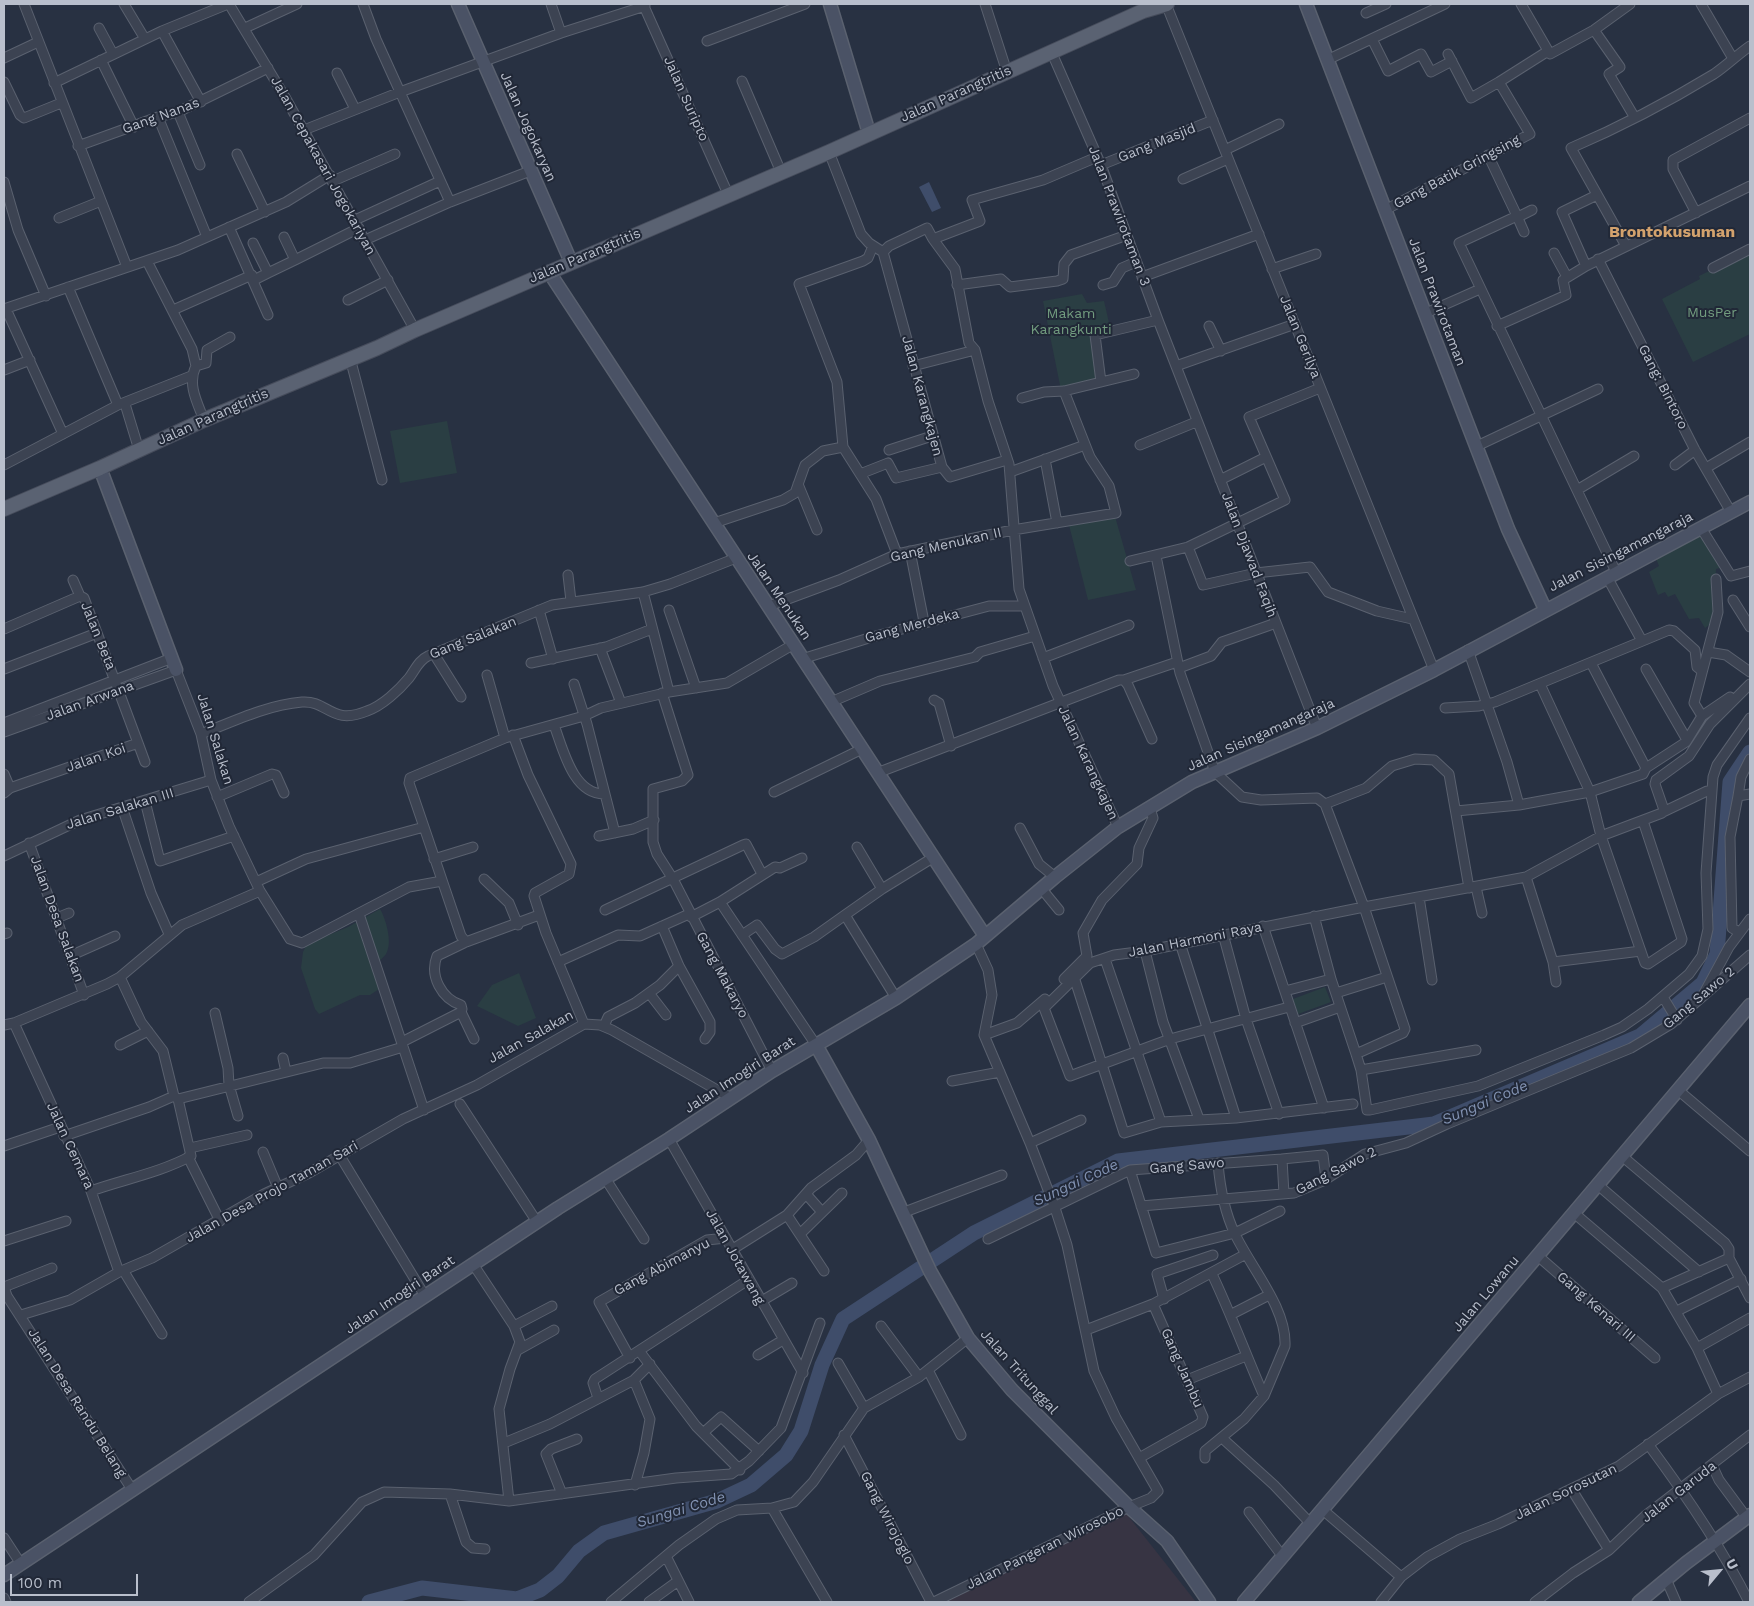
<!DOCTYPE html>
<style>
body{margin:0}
#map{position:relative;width:1754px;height:1606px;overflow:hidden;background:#283142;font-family:"Work Sans",sans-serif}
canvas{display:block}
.frame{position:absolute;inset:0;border:5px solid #b9bfcc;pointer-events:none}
.north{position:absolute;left:1694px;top:1546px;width:50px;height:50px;-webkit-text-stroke:4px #212837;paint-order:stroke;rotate:62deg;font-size:14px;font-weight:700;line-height:20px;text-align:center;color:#b9bfcc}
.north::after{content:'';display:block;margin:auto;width:18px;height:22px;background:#b9bfcc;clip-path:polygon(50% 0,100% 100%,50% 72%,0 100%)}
.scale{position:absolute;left:10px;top:1574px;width:128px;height:22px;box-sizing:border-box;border:2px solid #b9bfcc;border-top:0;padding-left:6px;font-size:15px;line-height:18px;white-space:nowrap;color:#b9bfcc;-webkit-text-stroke:4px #212837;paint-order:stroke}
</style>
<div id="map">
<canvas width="1754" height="1606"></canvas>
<div class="frame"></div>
<div class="north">U</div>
<div class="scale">100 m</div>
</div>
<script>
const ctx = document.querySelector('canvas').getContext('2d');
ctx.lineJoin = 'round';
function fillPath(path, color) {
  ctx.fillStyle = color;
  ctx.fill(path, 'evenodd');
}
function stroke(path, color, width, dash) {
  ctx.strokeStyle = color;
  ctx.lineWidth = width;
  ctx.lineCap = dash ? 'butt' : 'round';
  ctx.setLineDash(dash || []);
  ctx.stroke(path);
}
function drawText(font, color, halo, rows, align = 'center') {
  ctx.font = font + ' "Work Sans",sans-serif';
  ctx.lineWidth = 4;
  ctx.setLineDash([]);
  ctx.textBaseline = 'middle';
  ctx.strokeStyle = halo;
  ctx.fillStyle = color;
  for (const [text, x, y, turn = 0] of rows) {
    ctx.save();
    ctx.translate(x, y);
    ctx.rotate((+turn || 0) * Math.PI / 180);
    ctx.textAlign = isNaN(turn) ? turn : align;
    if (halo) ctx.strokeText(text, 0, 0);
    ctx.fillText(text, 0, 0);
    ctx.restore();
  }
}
const medical = new Path2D(`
 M1125 1512 1196 1602H945Z`);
const green = new Path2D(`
 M1750 251V334L1693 362 1662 299 1700 279 1699 276Z
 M1082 294 1087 303 1104 301 1110 327 1092 332 1101 381 1061 390 1043 301Z
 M447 421 457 473 400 483 390 431Z
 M1114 513 1136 590 1088 600 1068 521Z
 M1700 531 1723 567 1716 569 1713 622 1705 628 1699 618 1689 619 1675 594 1668 597 1665 592 1658 595 1649 572 1659 566 1654 554Z
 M380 909C386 919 393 943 386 954 384 957 380 960 377 963L382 987 370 995H360L319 1014 315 1009 301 968 303 952 307 944 348 927Z
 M519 973 536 1018 518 1026 477 1006 492 985Z
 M1325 987 1331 1002 1298 1014 1293 999Z`);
const water = new Path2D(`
 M929 182 941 208 932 212 919 187Z`);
const river = new Path2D(`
 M369 1602 422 1588 517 1599 540 1590 558 1576 579 1551 604 1533 717 1501 751 1485 786 1455 801 1431 822 1365 843 1319 974 1233 1118 1161 1434 1124 1640 1036 1703 983 1717 954 1730 782 1750 752`);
const street = new Path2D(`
 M24 4 127 267
 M124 4 145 39
 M229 4 285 97 415 330
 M363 4 376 39 450 202
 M551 4 561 33
 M643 4 728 194
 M985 4 1007 72
 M1166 4 1434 670
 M1521 4 1550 54 1594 30 1630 4
 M1701 4 1732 57
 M1366 13 1386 4
 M99 28 113 54
 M245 28 297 4
 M1594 30 1620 67 1609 74 1635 118
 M162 31 201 102
 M1372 39 1388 71 1421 54 1431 72 1452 61
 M707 41 805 4
 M1051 51 1101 165 1158 320 1317 728
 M1448 54 1471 98 1499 82
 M4 58 38 42
 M101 60 134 127
 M1327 60 1445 4
 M337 73 355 109
 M742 81 781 172
 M4 82 20 115 24 118 61 103
 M54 83 162 31 228 4
 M178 112 200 165
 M158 117 207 237
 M304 130 400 92 561 33 645 6
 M78 146 158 117 178 112 268 68
 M1225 150 1279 124
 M829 152 861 234 869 243 883 252 942 467 950 477 1007 460
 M237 154 265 212
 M1488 155 1517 216 1459 243 1616 572
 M1101 165 1213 120
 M1183 179 1228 159
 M333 181 395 154
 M4 182 18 230 46 296
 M1385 210 1530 134 1499 82 1548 51
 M1696 213 1673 169V160L1750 118
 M1517 216 1524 232
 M1518 217 1532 210
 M59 218 101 201
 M355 220 440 181
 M229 227 268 315
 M933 239 955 269 969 343 975 350 988 401 1009 464 1019 589 1053 686 1118 827
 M365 240 450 202 530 171
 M253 243 268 273 254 280
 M1626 246 1571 148C1620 127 1668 102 1714 74 1726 66 1737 55 1750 46
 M883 252 889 246 927 228 933 239 980 221 972 200 1043 180 1097 157
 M1554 253 1567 277
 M1598 259 1695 450 1731 512
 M295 260 359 228
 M147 261 192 349 196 366C187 384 197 402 204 420
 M1586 266 1562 212 1597 195
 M1713 268 1750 249
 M1272 269 1316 254
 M268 273 295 260 284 237
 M1142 277 1259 234
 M957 285 1001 279 1010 287 1057 281 1063 279 1064 264 1071 255 1127 235
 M1103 285 1113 282 1122 268 1136 262
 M68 287 118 405
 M348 300 388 280
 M4 309 178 250 286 202 330 175
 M6 309 63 434
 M173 310 252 275
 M1426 313 1480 289
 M1209 326 1221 351
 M1497 326 1566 295 1563 280 1586 266 1750 186
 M350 358 382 480
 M196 366 206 363 207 350 230 337
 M913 366 975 350
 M1176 366 1295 324
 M4 370 30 360
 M1101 382 1095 335 1158 320
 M1022 398 1044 392 1064 391 1134 374
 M125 404 139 450
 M1140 445 1196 422
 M1477 446 1598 389
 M843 447 837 382 799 284 863 261 868 258 873 246
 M889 450 932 436
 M1045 459 1057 523
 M4 465 118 405 191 376
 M1675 465 1695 450
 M1706 468 1750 442
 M1010 472 1085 445
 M860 474 888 463 896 478 942 467
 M1220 480 1266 457
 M798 484 817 530
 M1577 490 1634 456
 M714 523 783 500 795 493 805 465 823 451 843 447 876 499 897 554
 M1701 528 1731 576 1750 571
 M1188 547 1203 585 1256 573 1310 567 1328 592 1377 611 1412 619
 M910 551 924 622
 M1156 556 1180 673 1215 772 1242 797 1261 800 1317 798 1325 804 1364 907 1526 877 1553 962 1556 982
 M1130 561 1188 547 1285 500 1249 417 1320 388
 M568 575 571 601
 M1607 577 1642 641
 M73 580 80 596
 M643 592 669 692
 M1733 600 1750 627
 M769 606 839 580 897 554 1013 530 1116 513 1109 486 1090 457 1064 391
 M539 610 553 659
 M669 610 696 688
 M4 629 80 596 84 598 138 743 10 788 4 793
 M600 648 621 703
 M1468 650 1507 762 1519 805
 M1708 652 1726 655 1750 672
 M434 654 461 697
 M1043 658 1129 625
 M802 659 872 637 989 606H1025
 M531 663 606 647 652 629
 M1591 663 1646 768
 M1179 668 1211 656 1222 642 1276 623
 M4 669 97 633
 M1646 669 1687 740
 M487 675 505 738
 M1124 680 1177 662
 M574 684 587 724 615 833
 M1540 684 1590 792 1601 836 1645 963 1648 964 1681 942 1682 939 1643 821
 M662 693 688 775 682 781 653 789V842L657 854 673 879 772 1071
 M934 700 939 703 951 746
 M831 702 880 681 975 657 980 652 1035 636
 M1445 708 1479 706 1495 702 1669 630 1674 631 1695 650 1697 667 1702 671
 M1702 716 1694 703 1718 612 1716 579
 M4 723 172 658
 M554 725C563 749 573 795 605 794
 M4 732 176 670 201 734 211 780 229 826 260 891 290 939 302 943 409 887 442 881
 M201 734C234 721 267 705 302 702 328 700 331 726 367 711 382 706 399 690 409 678 415 670 419 660 428 656L552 605 643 592 670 584 736 558
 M513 735 528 775 571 864 569 874 535 893 534 896 546 933 584 1024
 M138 743 145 762
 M1750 759 1741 777 1738 796 1750 794
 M877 773 1119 680H1124L1128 685 1152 739
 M4 774 10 788
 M774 792 862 749
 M1738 796 1730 837 1732 928 1739 932
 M217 797 272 774 276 775 284 793
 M145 801 160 861 234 836
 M1325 804 1366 788 1392 766 1415 759 1434 760 1449 774 1469 888
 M122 807 151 893 169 934
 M1456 811 1519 805 1590 792 1643 774 1646 768 1686 742 1702 716 1730 697
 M1663 812 1707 791
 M424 827 461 936 466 942
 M1020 828 1039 864 1055 877
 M599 836 633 829 654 820
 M29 843 84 995
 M857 847 882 889
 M4 856 80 820 211 780
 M434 859 473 847
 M1526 877 1601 836 1662 813 1664 810 1655 784 1656 780 1689 756 1710 724 1750 684
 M484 879 509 903 518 925
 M256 882 306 859 424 827 409 783 410 778 505 738 584 716 601 708 669 692 727 683 794 644
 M1476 887 1482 913
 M1041 888 1059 910
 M1419 897 1432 980
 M720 902 816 1045
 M605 910 743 845 746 844 762 874
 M359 914 424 1110
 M691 917 720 902 775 867 780 868 802 858
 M57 918 69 913
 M662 926 679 966 710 1022V1032L705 1039
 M1263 926 1324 1108
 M4 934 7 933
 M1223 934 1246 1019 1279 1114
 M742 935 757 925 775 949 782 954 814 937 845 915
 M1180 943 1236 1118
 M1145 951 1163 1022 1199 1119
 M70 956 115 936
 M1105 959 1161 1122
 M558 962 618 935 640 936 689 914
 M1553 962 1641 951
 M120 977 141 1022 163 1051 174 1096 178 1099 323 1063H350L403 1047
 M1074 977 1124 1133 1161 1122 1236 1118 1353 1104
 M1064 979 1087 956 1083 933 1102 900 1137 864 1139 848 1153 818 1150 808
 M1285 991 1331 979
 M649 993 666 1015
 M1336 993 1387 977
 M1703 995 1729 947 1750 919
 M1663 997 1677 1020
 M896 998 845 915 882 889 934 857
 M1289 1007 1170 1039 1070 1076 1044 1008 1090 963 1114 955 1145 951 1364 907 1405 1029 1403 1033 1356 1054 1331 979 1314 916
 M461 1012 474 1039
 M215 1013 228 1068 229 1085 238 1116
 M14 1023 91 1191 119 1272
 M1295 1023 1340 1007
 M4 1025 14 1023 107 984 120 977 182 925 260 891
 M604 1026 608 1017 635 1003 660 985 679 966
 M984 1035 1017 1023 1045 999
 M402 1042 461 1012 462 1009 461 1005C442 999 429 976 437 956L466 942 539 915
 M120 1045 148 1031
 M1356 1054 1361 1070 1367 1110H1370L1478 1086 1604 1035 1622 1027 1648 1009 1689 974 1702 956 1708 929 1706 873 1713 777 1717 765 1750 718
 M283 1058 286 1072
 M1361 1070 1476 1050
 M952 1081 1000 1072
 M1678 1090 1750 1151
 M460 1104 537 1222
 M64 1136 149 1107 174 1096
 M669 1139 803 1373
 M1030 1143 1081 1120
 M4 1146 60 1127
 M190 1148 247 1135
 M263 1152 278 1188
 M340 1156 425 1296
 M1622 1156 1725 1243 1729 1249V1258L1662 1288
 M188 1157 220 1221
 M1282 1159 1323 1155 1326 1179
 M1130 1170 1156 1253 1235 1233 1280 1211
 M605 1178 644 1239
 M1598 1185 1699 1272
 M91 1191C125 1179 159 1173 191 1156L178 1099
 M806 1194 822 1212
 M1141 1206 1294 1193 1323 1181 1365 1154 1406 1143 1447 1124 1631 1048 1671 1024 1750 955
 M902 1213 1002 1175
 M1574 1213 1662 1288 1697 1348 1718 1394
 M787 1215 824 1271
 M800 1234 842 1193
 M988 1239 1130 1170 1282 1159 1284 1194
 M4 1241 66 1221
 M733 1249 787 1215 811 1188 856 1155 869 1140
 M1538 1256 1655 1358
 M1729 1258 1750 1298
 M473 1264 514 1326 520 1342 510 1369 499 1409 509 1501
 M123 1270 162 1334
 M1212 1274C1231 1314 1246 1355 1264 1396
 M4 1287 7 1296 133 1491
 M4 1287 52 1268
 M1164 1299 1157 1274 1213 1255
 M760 1302 792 1283
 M1677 1311 1741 1279
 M1232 1314 1269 1295
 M21 1315 70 1300 119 1272 152 1258 264 1194 309 1173 403 1119 477 1085 584 1024 600 1025 612 1030 731 1098
 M514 1326 552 1306
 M881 1326 919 1377
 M1086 1330 1153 1304 1246 1254
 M1697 1348 1750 1318
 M518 1350 554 1330
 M640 1352 696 1426 740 1470
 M758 1355 783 1340
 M630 1358 599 1302 707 1240 726 1238
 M838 1363 864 1408
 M928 1370 961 1435
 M634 1380 650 1419 644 1453 635 1485
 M1187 1380 1246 1356
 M598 1398 593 1383 595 1379 748 1280
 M703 1433 721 1417 759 1451
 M844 1435 931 1602
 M1222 1438 1274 1485 1311 1524
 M504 1443 550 1424 634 1380 650 1364
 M1648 1444C1686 1495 1721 1546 1749 1602
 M1141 1457 1201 1423 1203 1417 1153 1304
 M1205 1458V1451L1244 1419 1264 1396 1285 1346C1287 1308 1251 1268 1235 1234 1224 1211 1220 1188 1218 1163
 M1712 1465 1719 1480 1747 1518
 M1572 1490 1609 1550
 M450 1494 466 1542 473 1548 485 1549
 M562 1494 546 1454 551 1449 577 1439
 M772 1508 827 1602
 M1323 1510 1401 1577
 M1249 1512 1283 1557
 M4 1538 21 1564
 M666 1556 689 1602
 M1666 1579 1676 1602
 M4 1598 6 1602
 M249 1602 314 1555 362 1502 384 1492 450 1494 509 1501 676 1478 731 1474 749 1461 781 1428 820 1323
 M611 1602 679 1545 716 1519 737 1510 772 1508 794 1502 813 1482 864 1408 919 1377 968 1338
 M649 1602 678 1581
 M934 1602 1129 1507 1151 1498 1158 1491 1116 1418 1094 1371 1067 1245 1055 1208 1030 1143 984 1035 992 995 988 970 976 944
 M1381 1602 1401 1577 1427 1557 1460 1539 1498 1524 1619 1466 1718 1394 1750 1377
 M1535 1602 1573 1573 1609 1550 1646 1515 1750 1435`);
const secondary = new Path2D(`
 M458 4 571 262
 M830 4 869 133
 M1306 4 1508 529 1545 609
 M549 272 985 936
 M100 468 176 670
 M816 1045 869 1140 930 1271 968 1338 1012 1390 1129 1507 1167 1541 1209 1602
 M4 1575 558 1208 669 1139 772 1071 896 998 976 944 1055 877 1118 827 1192 782 1317 728 1434 670 1750 502
 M1244 1602 1750 1005
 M1639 1602 1686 1563 1750 1515`);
const primary = new Path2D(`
 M4 509 100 468 204 420 377 348 415 330 829 152 1143 11 1167 4`);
const streetNames = [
 ["Jalan Parangtritis",956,94,-24],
 ["Jalan Suripto",686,99,66],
 ["Gang Nanas",161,116,-20],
 ["Jalan Jogokaryan",528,127,66],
 ["Gang Masjid",1157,143,-22],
 ["Jalan Cepakasari Jogokariyan",323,166,61],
 ["Gang Batik Gringsing",1457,172,-28],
 ["Jalan Prawirotaman 3",1119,216,69],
 ["Jalan Parangtritis",585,256,-23],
 ["Jalan Prawirotaman",1437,302,69],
 ["Jalan Gerilya",1300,337,68],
 ["Gang: Bintoro",1663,387,63],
 ["Jalan Karangkajen",922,396,75],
 ["Jalan Parangtritis",213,417,-24],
 ["Gang Menukan II",946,545,-13],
 ["Jalan Sisingamangaraja",1621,552,-27],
 ["Jalan Djawad Faqih",1249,555,69],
 ["Jalan Menukan",779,596,56],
 ["Gang Merdeka",912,626,-15],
 ["Jalan Beta",98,636,68],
 ["Gang Salakan",473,638,-22],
 ["Jalan Arwana",90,701,-20],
 ["Jalan Sisingamangaraja",1261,735,-24],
 ["Jalan Salakan",215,739,73],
 ["Jalan Koi",96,758,-19],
 ["Jalan Karangkajen",1088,763,65],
 ["Jalan Salakan III",120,809,-17],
 ["Jalan Desa Salakan",57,919,70],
 ["Jalan Harmoni Raya",1195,940,-11],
 ["Gang Makaryo",722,975,62],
 ["Gang Sawo 2",1699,998,-40],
 ["Jalan Salakan",531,1037,-29],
 ["Jalan Imogiri Barat",740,1075,-33],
 ["Jalan Cemara",70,1146,65],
 ["Gang Sawo",1187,1166,-5],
 ["Gang Sawo 2",1336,1171,-27],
 ["Jalan Desa Projo Taman Sari",272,1192,-29],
 ["Jalan Jotawang",735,1257,61],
 ["Gang Abimanyu",662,1267,-28],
 ["Jalan Lowanu",1486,1294,-50],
 ["Jalan Imogiri Barat",400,1295,-34],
 ["Gang Kenari III",1596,1307,41],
 ["Gang Jambu",1182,1368,66],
 ["Jalan Tritunggal",1019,1372,48],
 ["Jalan Desa Randu Belang",77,1403,58],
 ["Jalan Sorosutan",1566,1492,-26],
 ["Jalan Garuda",1679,1492,-38],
 ["Gang Wirojoglo",887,1518,63],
 ["Jalan Pangeran Wirosobo",1045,1548,-26]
];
const parkNames = [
 ["MusPer",1712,313],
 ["Makam",1071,314],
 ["Karangkunti",1071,330]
];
const waterNames = [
 ["Sungai Code",1485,1103,-23],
 ["Sungai Code",1076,1183,-25],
 ["Sungai Code",681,1510,-17]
];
const quarterNames = [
 ["Brontokusuman",1672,232]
];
fillPath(medical, '#373443');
fillPath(green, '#2a3e43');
fillPath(water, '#3f4d6a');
stroke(river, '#3f4d6a', 15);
stroke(street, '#5a616f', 11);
stroke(secondary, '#5a616f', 15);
stroke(primary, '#464c5b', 16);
stroke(street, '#3c4352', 9);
stroke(secondary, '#4a5265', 12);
stroke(primary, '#5a6272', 14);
drawText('14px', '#b9bfcc', '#212837', streetNames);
drawText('14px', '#729c7f', '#212837', parkNames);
drawText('italic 15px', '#8292b2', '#212837', waterNames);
drawText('bold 16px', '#d3a26d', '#212837', quarterNames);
</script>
